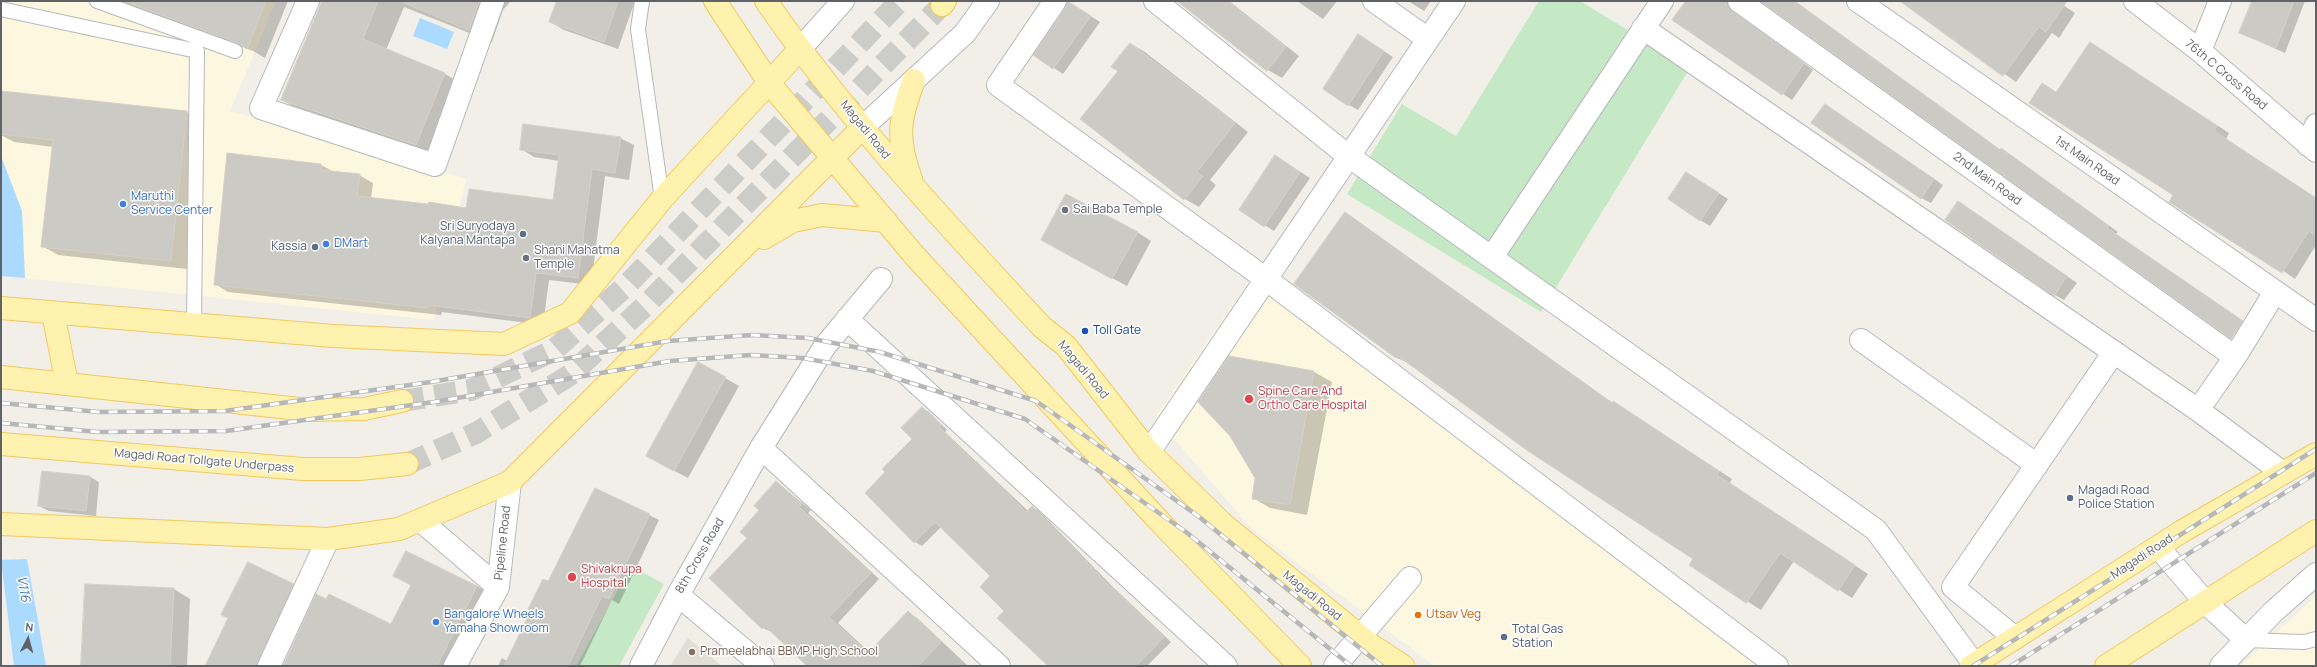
<!DOCTYPE html>
<style>
body{margin:0}
#map{position:relative;width:2317px;height:667px;overflow:hidden;background:#f1efe8;font-family:Manrope,sans-serif}
canvas{display:block}
.frame{position:absolute;inset:0;border:2px solid #5f6368;pointer-events:none}
.north{position:absolute;left:8px;top:619px;width:40px;height:40px;-webkit-text-stroke:3px #fff;paint-order:stroke;rotate:6deg;font-size:11px;font-weight:700;line-height:16px;text-align:center;color:#5f6368}
.north::after{content:'';display:block;margin:auto;width:14px;height:18px;background:#5f6368;clip-path:polygon(50% 0,100% 100%,50% 72%,0 100%)}
</style>
<div id="map">
<canvas width="2317" height="667"></canvas>
<div class="frame"></div>
<div class="north">N</div>
</div>
<script>
const ctx = document.querySelector('canvas').getContext('2d');
ctx.lineJoin = 'round';
function fillPath(path, color) {
  ctx.fillStyle = color;
  ctx.fill(path, 'evenodd');
}
function stroke(path, color, width, dash) {
  ctx.strokeStyle = color;
  ctx.lineWidth = width;
  ctx.lineCap = dash ? 'butt' : 'round';
  ctx.setLineDash(dash || []);
  ctx.stroke(path);
}
function drawText(font, color, halo, rows, align = 'center') {
  ctx.font = font + ' Manrope,sans-serif';
  ctx.lineWidth = 3;
  ctx.setLineDash([]);
  ctx.textBaseline = 'middle';
  ctx.strokeStyle = halo;
  ctx.fillStyle = color;
  for (const [text, x, y, turn = 0] of rows) {
    ctx.save();
    ctx.translate(x, y);
    ctx.rotate((+turn || 0) * Math.PI / 180);
    ctx.textAlign = isNaN(turn) ? turn : align;
    if (halo) ctx.strokeText(text, 0, 0);
    ctx.fillText(text, 0, 0);
    ctx.restore();
  }
}
const commercial = new Path2D(`
 M1 1H276L230 111 466 179 434 320 25 278 22 211 1 156Z
 M1250 280 1795 666H1435L1251 528 1155 417Z
 M2316 596V666H2240Z`);
const education = new Path2D(`
 M688 638 722 666H670Z`);
const green = new Path2D(`
 M1539 1H1580L1690 68 1541 312 1347 194 1402 104 1456 136Z
 M631 566 664 584 619 666H576Z`);
const water = new Path2D(`
 M420 18 454 32 447 49 413 36Z
 M1 156 22 211 25 278 1 276Z
 M27 559 46 666H14L1 560Z`);
const shadow = new Path2D(`
 M122 1H288L265 58 253 51 131 6Z
 M323 1H511L503 10 492 42 404 7 386 50 445 74 467 87 438 158 305 113 282 100Z
 M558 1H635L618 49 564 30 550 22Z
 M1067 1 1100 22 1063 74 1035 55 1066 8Z
 M1179 1H1229L1299 56 1282 78 1268 70Z
 M1297 1H1337L1323 19Z
 M1408 1H1431L1424 11Z
 M1688 1H1738L1737 13 1813 70 1792 100 1674 20Z
 M1762 1H1795L2001 150 2011 155 2118 232 2116 234 2242 320Z
 M1902 1H2057L2075 13 2059 38 2052 33 2016 82Z
 M2253 1H2305L2285 53 2240 33Z
 M1368 41 1393 57 1358 110 1349 105Z
 M2091 43 2229 133 2226 139 2316 198V245L2295 279 2175 195 2057 93Z
 M1131 44 1145 52 1248 132 1210 180 1216 185 1199 207 1185 199 1119 71Z
 M1 101 187 112 203 122 187 269 58 255 42 246 53 147 14 142 1 135Z
 M1835 111 1943 185 1931 203 1921 198Z
 M620 138 634 145 629 180 605 176 591 285 549 280 543 325 442 312 441 315 228 292 215 284 228 154 321 165 334 172 359 175 373 183 371 199 467 209 554 201 560 161 534 157 521 149Z
 M1285 162 1310 178 1274 231 1240 210Z
 M1696 179 1728 199 1710 226 1700 220Z
 M1967 208 2077 283 2064 300 2055 295Z
 M1346 213 1613 403 1627 411 1732 479 1730 483 1868 574 1852 598 1794 561 1761 610 1690 565 1694 559 1411 364 1397 358 1295 283Z
 M1137 232 1151 241 1127 286 1056 248Z
 M2243 322 2252 327 2241 344 2233 339Z
 M1230 357 1314 372 1332 382 1307 515 1270 508 1253 498 1256 478Z
 M725 378 739 386 688 478 661 464Z
 M922 408 929 412 947 430 945 432 1028 511 1032 507 1039 511 1113 587 1171 642 1147 666H1049L1006 611 992 576 941 527 922 546 915 542 914 439Z
 M90 477 99 482 96 516 49 511 39 506Z
 M776 482 811 510 808 513 879 579 838 623 870 653 908 613 917 618 968 666H809L773 633 763 628 711 578 749 538 761 510Z
 M649 515 659 520 619 604 612 600 580 666H498L502 658 507 661 549 582Z
 M395 576 477 586 487 592 444 666H284L392 625 412 585Z
 M293 584 303 590 268 666H206L229 618 223 615Z
 M174 589 190 599 187 666H82Z`);
const building = new Path2D(`
 M128 1H266L247 49 238 43 142 8Z
 M322 1H378L363 39 445 73 416 145 281 100Z
 M400 1H480L469 30Z
 M557 1H618L604 42 549 22Z
 M1067 1 1091 16 1053 69 1033 55 1065 8Z
 M1177 1H1227L1286 47 1267 71Z
 M1686 1H1727L1732 11 1804 63 1782 95 1672 20Z
 M1760 1H1794L2000 150 2001 148 2109 226 2107 228 2243 321 2231 339Z
 M1900 1H2067L2046 32 2039 27 2003 76Z
 M2252 1H2294L2276 48 2239 33Z
 M1358 34 1384 51 1348 106 1323 89Z
 M2090 42 2217 126 2214 131 2316 198V236L2309 231 2282 273 2169 202 2173 195 2029 103 2042 83 2056 92Z
 M1130 43 1235 123 1197 172 1203 176 1184 200 1080 119 1118 71 1111 67Z
 M1 91 187 111 171 261 41 247 53 140 1 134Z
 M1825 104 1934 179 1921 199 1811 123Z
 M523 124 621 137 615 173 592 169 578 278 536 273 530 318 428 305V308L214 285 227 153 321 164V170L360 174 357 196 428 204 429 202 466 208 469 189 553 200 559 155 520 150Z
 M1275 155 1300 172 1264 227 1239 210Z
 M1686 172 1719 193 1700 221 1668 199Z
 M1066 194 1138 232 1112 279 1041 240Z
 M1958 201 2067 276 2054 296 1945 220Z
 M1345 212 1612 403 1613 401 1719 471 1717 475 1855 565 1838 591 1780 553 1746 603 1689 565 1693 559 1528 451 1398 356 1396 358 1294 284Z
 M1229 356 1314 371 1290 505 1252 499 1255 478 1230 436 1198 402Z
 M698 362 726 377 674 471 646 456Z
 M922 407 941 425 939 427 975 463 976 461 1026 512 1032 506 1106 582 1164 637 1136 666H1048L997 618 1004 611 980 587 990 576 935 522 914 543 865 493 885 472 882 469 912 439 901 428Z
 M42 471 90 476 86 511 38 506Z
 M776 481 802 504 799 507 871 573 829 617 868 653 908 611 941 642 918 666H807L765 626 762 629 709 578 747 538 740 532 759 510 754 506Z
 M595 488 650 514 609 599 602 596 568 666H504L531 610 528 609 543 579 548 581Z
 M406 551 477 586 437 666H283L316 594 326 599 329 594 391 624 411 585 393 576Z
 M248 562 294 584 257 666H205L228 618 221 615Z
 M85 584 174 588 170 666H81Z`);
const primaryTunnel = new Path2D(`
 M402 401 471 390 554 350 626 286 900 1
 M407 464 476 433 570 375 646 305 942 5`);
const service = new Path2D(`
 M97 1 235 51
 M642 1 638 29 662 199
 M1 9 197 51 194 326
 M2246 640 2304 642 2316 639`);
const minor = new Path2D(`
 M308 1 261 108 435 165 493 1
 M1055 1 998 85 1266 279 1777 666
 M1155 1 1347 155 1876 530 1974 664
 M1374 1 1428 39
 M1739 1 2235 357
 M1858 1 2316 320
 M2135 1 2200 51 2316 151
 M1643 28 2198 410 2283 473
 M2200 51 2220 1
 M2308 145 2316 125
 M1492 257 1662 1
 M881 279 825 346 761 448 999 666
 M847 319 1226 666
 M1861 340 2037 465
 M2198 410 2235 357 2275 292
 M1149 452 1454 1
 M2158 547 2206 603 2246 640
 M678 595 763 666
 M2015 638 1953 587 2114 352
 M269 666 328 539
 M641 666 678 595 761 448
 M1335 666 1410 578
 M2221 666 2273 612 2316 574`);
const tertiary = new Path2D(`
 M800 49 843 1
 M862 128 965 33 988 1`);
const secondary = new Path2D(`
 M421 521 498 587
 M455 666 498 587 510 482`);
const primary = new Path2D(`
 M715 1 770 84 914 255 1160 522 1300 666
 M766 1C847 119 945 222 1042 327L1066 346 1149 452 1224 525 1371 645 1403 666
 M942 5 945 1
 M911 179C896 138 899 120 914 80
 M764 238 793 221 822 215 886 221
 M1 308 333 336 504 344 570 313 662 199 800 49
 M53 313 67 384
 M1 377 309 410 364 409 402 401
 M1 444 303 469H360L407 464
 M1 524 328 539 399 529 510 482 862 128
 M1971 666 2181 532 2316 454
 M2106 666 2316 531`);
const rail = new Path2D(`
 M1 403 99 412 225 411 431 382 668 341 752 335 808 338 880 352 1036 401 1198 516 1382 666
 M1 423 98 432 226 431 434 402 670 361 751 355 803 358 873 371 1025 419 1186 532 1351 666
 M1973 666 2316 449
 M2011 666 2316 473`);
const markers = [
 [123,204,4,"#3f7fe0"],
 [1065,210,4,"#6b7280"],
 [523,234,4,"#5c6f8a"],
 [326,244,4,"#3f7fe0"],
 [315,247,4,"#5c6f8a"],
 [526,258,4,"#6b7280"],
 [1085,331,4,"#1a4fb4"],
 [1249,399,5,"#e0444e"],
 [2070,498,4,"#5c6f8a"],
 [572,577,5,"#e0444e"],
 [1418,615,4,"#e8710a"],
 [436,622,4,"#3f7fe0"],
 [1504,637,4,"#5c6f8a"],
 [692,652,4,"#8d6e63"]
];
const streetNames = [
 ["76th C Cross Road",2226,75,40],
 ["Magadi Road",865,130,51],
 ["1st Main Road",2087,161,35],
 ["2nd Main Road",1987,179,36],
 ["Magadi Road",1083,370,50],
 ["Magadi Road Tollgate Underpass",204,461,5],
 ["Pipeline Road",503,543,-84],
 ["8th Cross Road",700,556,-60],
 ["Magadi Road",2142,557,-33],
 ["Magadi Road",1312,596,39]
];
const shopNames = [
 ["Maruthi",131,197],
 ["Service Center",131,211],
 ["DMart",334,244],
 ["Bangalore Wheels",444,615],
 ["Yamaha Showroom",444,629]
];
const worshipNames = [
 ["Sai Baba Temple",1073,210],
 ["Shani Mahatma",534,251],
 ["Temple",534,265]
];
const serviceNames = [
 ["Sri Suryodaya",515,227],
 ["Kalyana Mantapa",515,241],
 ["Kassia",307,247],
 ["Magadi Road",2078,491,"left"],
 ["Police Station",2078,505,"left"],
 ["Total Gas",1512,630,"left"],
 ["Station",1512,644,"left"]
];
const transitNames = [
 ["Toll Gate",1093,331]
];
const healthNames = [
 ["Spine Care And",1258,392],
 ["Ortho Care Hospital",1258,406],
 ["Shivakrupa",581,570],
 ["Hospital",581,584]
];
const foodNames = [
 ["Utsav Veg",1426,615]
];
const educationNames = [
 ["Prameelabhai BBMP High School",700,652]
];
const waterNames = [
 ["V116",23,589,80]
];
fillPath(commercial, '#fef7e0');
fillPath(education, '#e1ded6');
fillPath(green, '#c5e8c5');
fillPath(water, '#aadaff');
fillPath(shadow, '#0003');
fillPath(building, '#cccac5');
stroke(building, '#d6d1c6', 1);
stroke(primaryTunnel, '#ccccc8', 22, [22, 11]);
stroke(service, '#b5b8bc', 16);
stroke(minor, '#b5b8bc', 24);
stroke(tertiary, '#b5b8bc', 24);
stroke(secondary, '#b6babf', 24);
stroke(primary, '#f2c960', 24);
stroke(service, '#fff', 14);
stroke(minor, '#fff', 22);
stroke(tertiary, '#fff', 22);
stroke(secondary, '#fff', 22);
stroke(primary, '#fff2af', 22);
stroke(rail, '#b6b7b8', 4.5);
stroke(rail, '#fff', 3, [9]);
for (const [x, y, r, color] of markers) {
  const dot = new Path2D();
  dot.arc(x, y, r, 0, 2 * Math.PI);
  ctx.fillStyle = color;
  ctx.fill(dot);
  stroke(dot, '#fff', 1.5);
}
drawText('12px', '#5f6368', '#fff', streetNames);
drawText('12px', '#366cbe', '#fff', shopNames, 'left');
drawText('12px', '#5b616d', '#fff', worshipNames, 'left');
drawText('12px', '#4e5e75', '#fff', serviceNames, 'right');
drawText('12px', '#164399', '#fff', transitNames, 'left');
drawText('12px', '#be3a42', '#fff', healthNames, 'left');
drawText('12px', '#c56008', '#fff', foodNames, 'left');
drawText('12px', '#785e54', '#fff', educationNames, 'left');
drawText('italic 13px', '#4174aa', '#fff', waterNames);
</script>
